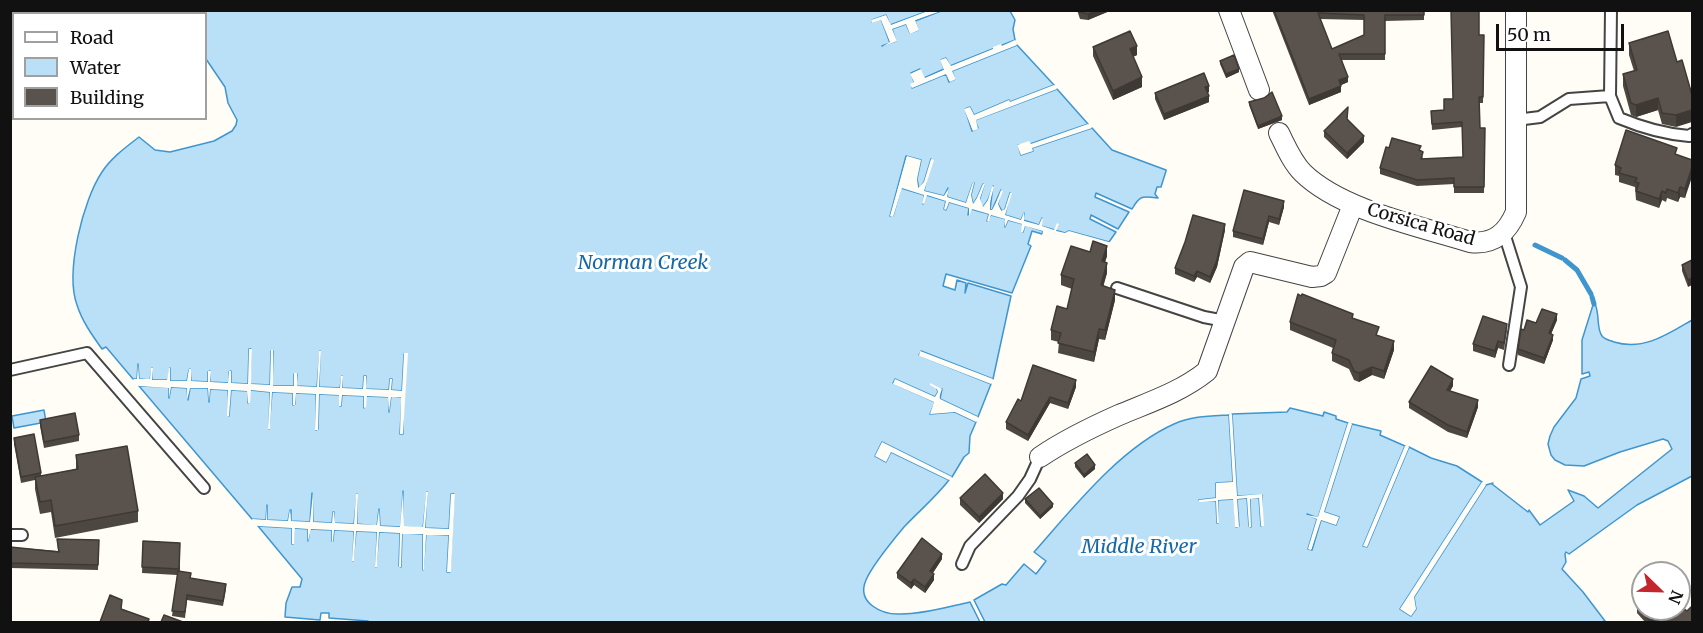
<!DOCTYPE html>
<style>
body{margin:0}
#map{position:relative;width:1703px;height:633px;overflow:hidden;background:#fffdf5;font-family:Merriweather,serif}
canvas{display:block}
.frame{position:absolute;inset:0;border:12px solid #111;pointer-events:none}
.legend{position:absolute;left:12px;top:12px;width:195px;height:108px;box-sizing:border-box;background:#fff;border:2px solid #a0a0a0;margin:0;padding:8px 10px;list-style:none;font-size:18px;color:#111}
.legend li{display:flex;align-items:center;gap:12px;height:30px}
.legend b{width:30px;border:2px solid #a0a0a0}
.north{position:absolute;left:1631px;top:561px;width:60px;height:60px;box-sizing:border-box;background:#fff;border:2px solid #a0a0a0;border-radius:50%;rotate:113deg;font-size:16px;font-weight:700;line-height:24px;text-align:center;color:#111}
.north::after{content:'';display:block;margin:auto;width:21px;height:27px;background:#c4262e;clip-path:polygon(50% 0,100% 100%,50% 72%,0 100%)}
.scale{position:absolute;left:1496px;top:24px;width:128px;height:27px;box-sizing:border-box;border:3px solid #111;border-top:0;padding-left:8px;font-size:18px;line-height:21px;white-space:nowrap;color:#111;-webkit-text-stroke:4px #fff;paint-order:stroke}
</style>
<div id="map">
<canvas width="1703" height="633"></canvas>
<div class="frame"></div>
<ul class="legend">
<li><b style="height:8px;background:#fff"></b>Road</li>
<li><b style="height:16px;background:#b9e0f7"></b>Water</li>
<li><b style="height:16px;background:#5a524d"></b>Building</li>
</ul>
<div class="north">N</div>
<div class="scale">50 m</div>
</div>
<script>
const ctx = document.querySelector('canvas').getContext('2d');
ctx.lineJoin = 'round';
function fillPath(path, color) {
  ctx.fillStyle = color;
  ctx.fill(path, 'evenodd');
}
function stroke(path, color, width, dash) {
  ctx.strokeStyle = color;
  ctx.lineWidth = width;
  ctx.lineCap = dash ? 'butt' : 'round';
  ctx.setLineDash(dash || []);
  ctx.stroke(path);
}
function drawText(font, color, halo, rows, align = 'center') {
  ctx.font = font + ' Merriweather,serif';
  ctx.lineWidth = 6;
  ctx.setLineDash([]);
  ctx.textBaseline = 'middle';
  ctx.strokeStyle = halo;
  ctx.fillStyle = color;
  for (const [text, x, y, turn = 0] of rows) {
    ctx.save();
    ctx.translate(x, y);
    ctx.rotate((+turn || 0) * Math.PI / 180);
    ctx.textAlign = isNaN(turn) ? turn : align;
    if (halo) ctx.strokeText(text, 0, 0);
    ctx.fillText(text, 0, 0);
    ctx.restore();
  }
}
const water = new Path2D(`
 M131 11H928L890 25 886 15 872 20V22L881 19 890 43 882 46 896 41 892 29 906 24 910 33 918 30 915 21 941 11H1010L1015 20 1013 29 1015 40 950 66 946 58 941 60 944 69 924 78 920 69 911 73 914 82 912 88 946 74 949 82 955 79 952 71 1017 45 1054 85 1010 102 1009 100 974 115 970 107 965 109 972 131 978 128 975 120 1057 89 1088 124 1030 144 1018 145 1021 155 1033 151 1032 148 1092 128 1112 150 1166 170V171L1161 187H1157L1155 194 1158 198C1142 196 1140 195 1132 209L1096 193 1095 197 1129 212 1118 229 1091 215 1090 219 1116 232 1109 242 1069 231 1065 233 1041 226 1042 218 1039 225 1023 220 1024 213 1021 220 1005 215 1010 193 1005 209 1002 211 998 204 1001 190 992 210H990L993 186 988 200 983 207 981 206 980 198 984 185 983 184 977 198 973 204 971 195 974 183H973L966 203 947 197 948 188 944 196 924 191 931 159 924 182 919 189 917 179 921 160 906 156 890 216H893L901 188 924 195 923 204 926 195 946 201 944 209 946 210 949 202 969 208 968 215 971 209 989 214 987 221 991 215 1006 219 1005 227 1008 220 1023 224V232L1025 225 1043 231 1042 234 1032 231 1028 244 1031 246 1012 293 946 274 943 286 955 290 957 280 966 283 965 293 968 283 1011 296 993 379 921 351 919 355 991 384 978 417 940 399 942 389H937L938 392 935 397 895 379 893 383 935 402 930 414 955 412 976 422 970 436 969 453 964 457 952 477 882 442 875 456 886 462 891 452 949 480C935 498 919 511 904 527 894 539 872 566 866 580 856 603 882 615 901 614 924 614 947 607 970 602L980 622H368V621L329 618V613H321L320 620 285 617 286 603 292 587H300L302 579 258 526 292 528V544H293L294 528 308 529V541L310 529 332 530V541H333L334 530 354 531 353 561 356 531 377 532 376 567 379 532 400 533 399 566 401 567 402 533 423 534V570L426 534 449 535 447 572H450L454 494H451L449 529 425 528 427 492 423 528 403 527V491L401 527 380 526 379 509 377 526 357 524V494L354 524 334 523V512H333L332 523 313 522 312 493 310 522 291 521V510H290L288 521 267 520V505L266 520 252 519 139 386 169 387V398L171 387 187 388 188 400 190 388H208L209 402 210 389 228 390 229 416 231 390 248 391V403L250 390 270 392 269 429 272 392 293 393V405L295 404V393L316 394V430L318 429 319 394 340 395V406H341L342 395 364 396V408L366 396 389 397V412L391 396 402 397 400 434H403L404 354 402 391 391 390 392 379H390L389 390 365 389 366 376H364L363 389 342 388V376L340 388 319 387 320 351 317 387 296 386 297 374H294V386H272L273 351H271L270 385 250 384 251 349H249L248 384 231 383V371L229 372V383L210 382V371L208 372V382L191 381 190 369 189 370 187 381H170V368L168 380H152V368L150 380 139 379 138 364 137 379H133L106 347 102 349C92 335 82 321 77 305 65 272 83 200 102 172 111 158 126 147 139 137L155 150 170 152 214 141 232 131 236 125 237 120 228 103 225 87 206 59V14H136Z
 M1595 304C1600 314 1596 328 1602 336 1605 340 1610 340 1614 342 1644 351 1668 334 1692 320V476L1637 505 1569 554 1566 552 1565 554 1566 562 1562 569 1583 592 1605 621 1602 622H985L974 600 1002 584 1006 585 1024 564 1036 574 1046 561 1034 552C1073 508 1120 448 1174 424 1191 416 1210 416 1229 415L1233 482 1216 483V498L1199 500 1216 501 1217 523H1218V500L1234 499 1236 527 1239 526 1237 499 1247 498 1249 526 1251 527 1250 498H1259L1261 526 1262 495 1237 496 1232 414 1287 412 1290 408 1323 416 1324 412 1336 416V419L1348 423 1318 518 1307 514 1317 519 1308 549 1312 550 1321 520 1336 525 1339 517 1324 512 1352 424 1381 431 1380 435 1405 446 1363 546 1367 547 1409 447 1431 458 1457 466 1482 482 1400 609 1411 616 1416 609 1414 597 1486 485 1493 483 1492 484 1528 512 1529 510 1540 525 1574 501 1568 490 1584 496 1598 508 1672 449 1668 441 1663 439 1620 452 1584 466 1565 465 1555 460 1551 455 1548 444 1550 436 1554 427 1576 398 1581 379 1590 376 1589 372 1582 374V340L1593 305Z
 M44 410 46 422 14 428 12 416Z`);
const pier = new Path2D(`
 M928 11H941L915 20 919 30 910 34 906 24 892 29 897 41 882 47 890 42 881 20 872 23 871 20 886 15 891 25Z
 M1015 40 1017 45 952 71 956 79 950 82 946 74 912 88 910 84 914 82 910 74 921 69 925 78 944 70 940 60 946 58 951 66 993 49V47L1001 44 1002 46Z
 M1054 85 1057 89 976 120 978 129 973 131 964 109 970 107 974 115 1009 100 1010 102Z
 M1088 124 1092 128 1032 148 1033 151 1021 155 1017 145 1029 141 1031 144Z
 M907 156 921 160 917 179 918 188 924 182 931 159 934 160 924 191 944 196 949 188 947 197 966 203 973 182 974 183 971 195 973 204 977 198 983 184H985L980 198 983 207 988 200 992 186 994 187 990 201V210H992L996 203 1001 190 1003 191 998 204 1001 211 1005 209 1010 193H1012L1005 215 1021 220 1024 212V221L1039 225 1042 218 1043 219 1042 226 1054 230 1057 223 1059 224 1056 231 1065 233 1069 231 1112 243 1109 245 1069 234 1064 236 1046 230 1045 236 1042 237 1043 231 1025 226 1023 232H1021L1022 224 1008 220 1005 227V219L991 215 989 221H987L989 214 972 209 969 216V208L949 202 946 210 944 209 946 201 927 195 924 204 922 203 924 195 902 188 893 217 890 216Z
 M249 349H252L251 384 270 385 271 350H273V386H294V373H297V386L317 387 319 351H321L319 387 340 388 341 376H343L342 388 363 389 364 376H366V389L389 390 390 379H392L391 390 402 391 404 353H408L403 434H400L401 397H391L389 412 388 397 367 396 366 407 364 408V396L342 395 341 406H339V395L319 394 318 430H315L316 394 296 393 295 405H293V393L272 392 270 429H268L270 392 251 390 250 403H248L247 391 231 390 229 416H227L228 390 210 389 209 402 208 388H190L187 400V388L171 387 169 398V388L139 386 137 384 250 387 136 382 133 379H137L138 364 139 379H150L151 368H153L152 380H167L169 368H170V381H187L189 369H191V381L208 382V371H211L210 382 228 383 229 371H231V383L248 384Z
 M920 351 993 379 991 384 919 356Z
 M895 379 935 397 938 392 937 389 930 385V383L942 389 939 396 940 399 978 417 976 422 955 412 930 414 934 402 893 384Z
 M1232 414 1237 496 1262 494 1264 526H1261L1259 498 1250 499 1251 527H1249L1247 498 1237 499 1239 527H1235L1233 499 1218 500 1219 523H1217L1216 501 1199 502V500L1216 498V483L1233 482 1229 415Z
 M1348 423 1352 424 1324 512 1339 517 1336 525 1321 520 1311 550 1308 549 1317 519 1306 515 1318 517Z
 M882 442 952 477 949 480 891 452 886 462 875 456Z
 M1405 446 1409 447 1367 547 1363 546Z
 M1482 482 1486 485 1414 597 1416 609 1411 616 1400 609Z
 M403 491 404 526 423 527 426 492H428L425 528 449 529 451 494H455L451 572H447L449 535H426L424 570H423V534H402L401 567H399L400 533 379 532 377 567H375L377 532 356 531 354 561H352L354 531 334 530 333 541 332 542V530L311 529 308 541V529L295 528 294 544H292V528L258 526 256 524 258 523 425 532H450L254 523 252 519 266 520V505L267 520 288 521 290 509 291 521 310 522 313 493V522L332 523 333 512H334L335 523 354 524 356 494H358L357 524 377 525 379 509 380 526 400 527Z`);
const stream = new Path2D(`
 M1535 245 1562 258
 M1565 260 1577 270 1591 294
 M1592 297 1594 304`);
const lane = new Path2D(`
 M1611 10 1610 96 1619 118C1643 128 1663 134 1689 136L1692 134
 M1516 120 1540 117 1569 99 1610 96
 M1504 233 1521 287 1509 365
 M1117 288 1204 317 1225 321
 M10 370 87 353 204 488
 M10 535H22
 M962 564 970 546 1018 496 1030 479 1040 457`);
const street = new Path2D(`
 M1229 10 1259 90
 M1279 133C1286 147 1292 162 1303 173 1341 210 1419 226 1470 242 1494 245 1507 233 1516 212V10
 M1040 457C1065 440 1092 427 1119 415 1150 402 1181 392 1207 371L1244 267 1250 262 1312 277 1321 276 1326 273 1353 205`);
const wall = new Path2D(`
 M1077 10H1112L1088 20 1080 19Z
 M1272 10H1424V20L1385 21V60H1342L1348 82 1341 85V92L1309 105ZM1320 19 1364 20V35L1332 49Z
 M1479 35H1484L1483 103H1479L1480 128H1485L1484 193H1454V184L1417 186 1380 174V168L1389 148 1421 151 1423 159 1463 157 1462 127 1432 130 1431 111 1444 110 1453 99Z
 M1629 43 1677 62 1676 127 1662 124 1658 110 1636 117 1631 115 1623 86V74L1634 71 1629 55Z
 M1093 47 1137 55 1133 57 1142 87 1113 100 1093 56Z
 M1220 61 1239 72 1226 78 1220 64Z
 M1209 92 1207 93 1209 102 1164 120 1155 99V93Z
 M1249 102 1282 120 1258 129 1249 105Z
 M1348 113 1347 119 1364 142 1347 159 1324 137V131Z
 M1677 155 1692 160 1685 198 1680 197 1678 202 1667 198 1666 202 1662 200 1659 208 1636 200 1635 187 1619 182V176L1615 175V165Z
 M1284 207 1279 225 1269 222 1263 245 1233 237V231Z
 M1225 230 1217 267 1210 283 1197 277 1194 282 1175 274V268Z
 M1090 252 1107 256 1105 262 1107 273 1103 285 1115 300 1105 340 1099 339 1094 362 1058 353 1059 342 1051 340V330L1067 309 1072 289 1061 285V275Z
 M1692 260 1688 287 1682 271V265Z
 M1557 320 1551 334 1553 340 1544 364 1518 355V349L1524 330 1536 323Z
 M1290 322 1379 336 1394 350 1384 379 1372 375 1359 382 1354 380 1349 369 1332 361V353L1333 348 1290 330Z
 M1507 330 1504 350 1498 348 1495 358 1473 351V344Z
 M1453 386 1450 391 1478 407 1467 438 1448 432 1409 408V402Z
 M1076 387 1068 409 1050 403 1028 441 1006 429V422L1021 401Z
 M40 420 79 435V441L44 448 40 426Z
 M14 438 41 473V476L76 469V455L138 511V522L55 538 51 512 40 514 35 489V480L21 483 14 444Z
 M1075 463 1095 469 1084 478 1075 467Z
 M960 498 1003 499 979 523 960 505Z
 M1025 499 1053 507 1040 519 1025 503Z
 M57 539 99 540 98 570 10 568V547L58 551Z
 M143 541 180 543V572L191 578 226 589 223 606 187 600 185 618 172 616 177 575 142 573Z
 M942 559 933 573 934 580 925 593 914 585 911 589 897 578V573Z
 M1637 605 1681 608 1687 611 1692 622H1645L1637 613Z`);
const shadedWall = new Path2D(`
 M1097 10H1112L1088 20V14Z
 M1137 46V55L1130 58V49Z
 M1239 69V72L1226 78V74Z
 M1142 77V87L1113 100V91Z
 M1348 77V82L1339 86V80Z
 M1209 86V92L1205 94V87Z
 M1341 86V92L1309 105V99Z
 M1209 96V102L1164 120V114Z
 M1658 98V110L1636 117V105Z
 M1692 110V122L1676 127V115Z
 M1282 116V120L1258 129V126Z
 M1364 136V142L1347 159V153Z
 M1692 167V177L1685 198V189Z
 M1680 187V197L1678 202V193Z
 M1662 191V200L1659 208V199Z
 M1284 201V207L1279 225V219Z
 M1269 216V222L1263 245V239Z
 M1225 224V230L1217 267 1210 283V277Z
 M1107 246V256L1102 271V261Z
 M1107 263V273L1101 295V285Z
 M1197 271V277L1194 282V276Z
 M1692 278V285L1688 287V280Z
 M1115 290V300L1105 340V330Z
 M1557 314V320L1549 339V333Z
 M1099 329V339L1094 362V352Z
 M1553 335V340L1544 364V358Z
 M1394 341V350L1384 379V371Z
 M1498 341V348L1495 358V351Z
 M1372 367V375L1359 382V373Z
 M1453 379V386L1447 396V390Z
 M1076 380V387L1068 409V403Z
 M1050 397V403L1028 441V435Z
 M1478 400V407L1467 438V432Z
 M1095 465V469L1084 478V475Z
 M1003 493V499L979 523V517Z
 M1053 504V507L1040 519V516Z
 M942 554V559L930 577V571Z
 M934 574V580L925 593V587Z
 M914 579V585L911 589V583Z
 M1654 617V622H1650V621Z`);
const building = new Path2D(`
 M1080 10H1097L1088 14 1080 12Z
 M1274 10H1424V15H1385V54H1339L1348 77 1339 80 1341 86 1309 99ZM1318 13 1364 15V35L1332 49Z
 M1451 10H1479V35H1484L1483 97H1479L1480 128H1485L1484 187H1454V178L1417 180 1380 168 1386 147 1389 148 1392 138 1421 146 1419 150 1423 152 1421 159 1463 157 1462 122 1432 124 1431 111 1444 110V99H1453Z
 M1130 31 1137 46 1130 49 1142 77 1113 91 1093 47Z
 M1668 31 1677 62 1682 60 1692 95V110L1676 115 1662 113 1658 98 1636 105 1631 103 1623 74 1637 70 1629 43Z
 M1234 55 1239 69 1226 74 1220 61Z
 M1204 73 1209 86 1205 87 1209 96 1164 114 1155 93Z
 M1272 92 1282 116 1258 126 1249 102 1264 98Z
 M1348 107 1347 119 1364 136 1347 153 1324 131Z
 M1626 130 1677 148 1675 154 1692 160V167L1685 189 1680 187 1678 193 1667 189 1666 193 1662 191 1659 199 1636 191 1639 183 1635 182 1637 178 1619 173 1621 168 1615 165Z
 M1244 190 1284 201 1279 219 1269 216 1263 239 1233 231Z
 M1193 215 1225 224 1217 260 1210 277 1197 271 1194 276 1175 268 1185 242Z
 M1093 241 1107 246 1102 261 1107 263 1101 285 1115 290 1105 330 1099 329 1094 352 1058 343 1061 333 1051 330 1057 306 1067 309 1074 279 1061 275 1071 246 1090 252Z
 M1692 260V278L1688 280 1682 265Z
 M1298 294 1301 296 1302 294 1353 314 1352 318 1379 327 1376 335 1394 341 1384 371 1372 367 1359 373 1354 371 1349 360 1332 353 1336 340 1290 322Z
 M1542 309 1557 314 1549 333 1553 335 1544 358 1518 349 1521 329 1524 330 1527 320 1536 323Z
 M1483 316 1507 324 1504 343 1498 341 1495 351 1473 344Z
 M1033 365 1076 380 1068 403 1050 397 1028 435 1006 422 1018 399 1021 401Z
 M1431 366 1453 379 1447 390 1478 400 1467 432 1448 425 1409 402Z
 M75 413 79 435 44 442 40 420Z
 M34 434 41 473 21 477 14 438Z
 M127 446 138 511 55 526 51 500 40 502 35 477 78 469 76 455Z
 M1087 454 1095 465 1084 475 1075 463Z
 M985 474 1003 493 979 517 960 498Z
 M1039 488 1053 504 1040 516 1025 499Z
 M922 538 942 554 930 571 934 574 925 587 914 579 911 583 897 573Z
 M57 539 99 540 98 565 10 563V547L59 552Z
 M143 541 180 543 179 569 142 567Z
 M178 571 191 573 190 578 226 584 223 601 187 595 185 612 172 611Z
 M110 595 122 600 121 609 149 619 148 622H100Z
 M1643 600V609H1679V605L1687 611 1691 607 1692 609V622H1660L1654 617 1650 621 1637 605Z
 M164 615 183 622H161Z`);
const streetNames = [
 ["Corsica Road",1421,225,16]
];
const waterNames = [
 ["Norman Creek",643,263],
 ["Middle River",1139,547]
];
fillPath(water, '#b9e0f7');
stroke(water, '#3f96cf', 1.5);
fillPath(pier, '#fffdf5');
stroke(stream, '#3f96cf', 5);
stroke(lane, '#444', 14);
stroke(street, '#444', 22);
stroke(lane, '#fff', 10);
stroke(street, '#fff', 20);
fillPath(wall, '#4d4742');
fillPath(shadedWall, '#3f3936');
fillPath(building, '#5a524d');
stroke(building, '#3f3936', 1.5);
drawText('18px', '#111', '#fff', streetNames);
drawText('italic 20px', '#1768a6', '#fff', waterNames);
</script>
